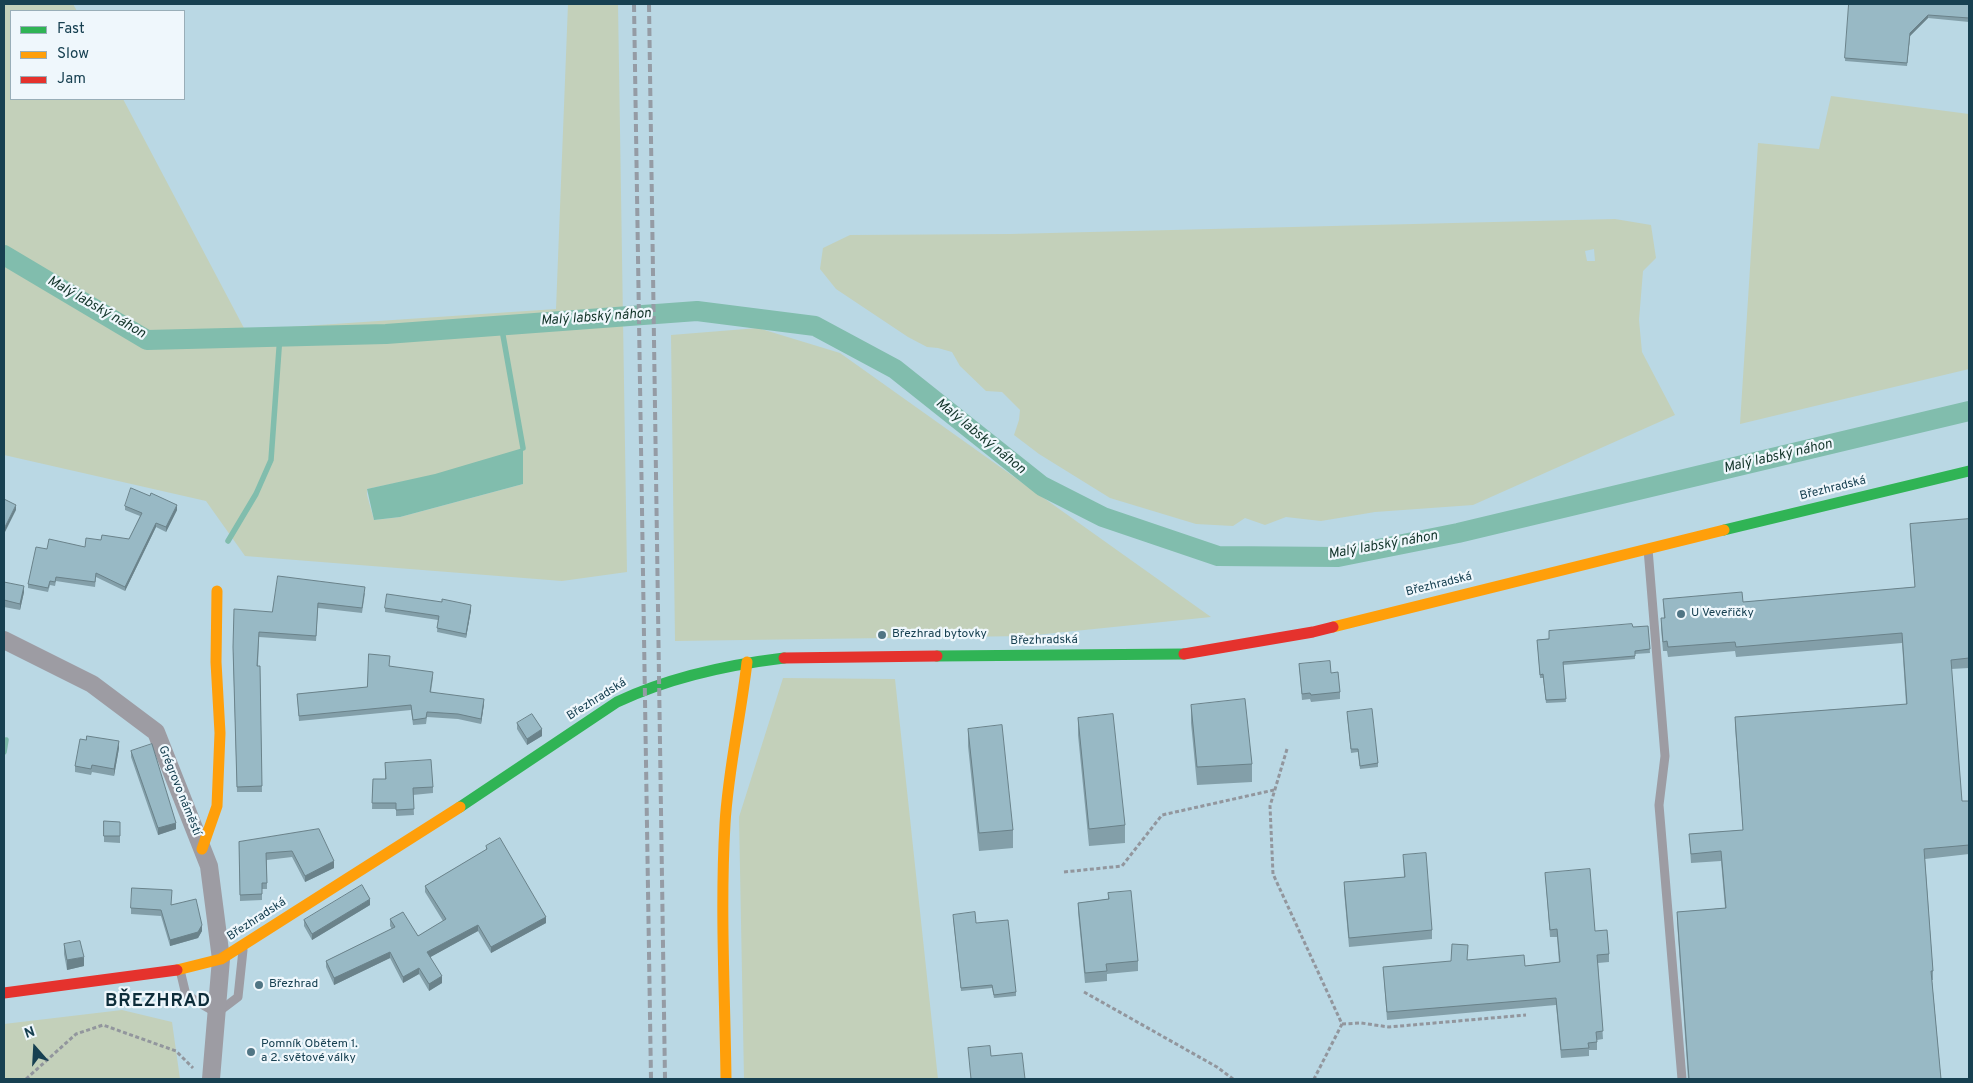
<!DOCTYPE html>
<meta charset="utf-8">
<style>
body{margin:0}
#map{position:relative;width:1973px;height:1083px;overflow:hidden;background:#bad8e4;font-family:Overpass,sans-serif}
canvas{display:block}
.frame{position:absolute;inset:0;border:5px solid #174051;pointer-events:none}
.legend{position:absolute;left:10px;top:10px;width:175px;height:90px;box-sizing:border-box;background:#eff7fc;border:1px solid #99aeb8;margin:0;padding:6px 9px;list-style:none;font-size:15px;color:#174051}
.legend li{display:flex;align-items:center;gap:10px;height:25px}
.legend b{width:25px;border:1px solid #99aeb8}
.north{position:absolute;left:10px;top:1023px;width:50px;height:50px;-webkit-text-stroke:4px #eff7fc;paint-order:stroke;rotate:341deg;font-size:14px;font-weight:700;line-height:20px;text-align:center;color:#174051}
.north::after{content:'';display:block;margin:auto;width:18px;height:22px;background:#174051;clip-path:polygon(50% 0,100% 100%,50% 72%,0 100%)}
</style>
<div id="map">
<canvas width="1973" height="1083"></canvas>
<div class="frame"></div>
<ul class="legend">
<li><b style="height:6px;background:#30b455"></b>Fast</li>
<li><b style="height:6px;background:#ff9f0a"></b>Slow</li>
<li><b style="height:6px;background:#e5322d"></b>Jam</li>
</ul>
<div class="north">N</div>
</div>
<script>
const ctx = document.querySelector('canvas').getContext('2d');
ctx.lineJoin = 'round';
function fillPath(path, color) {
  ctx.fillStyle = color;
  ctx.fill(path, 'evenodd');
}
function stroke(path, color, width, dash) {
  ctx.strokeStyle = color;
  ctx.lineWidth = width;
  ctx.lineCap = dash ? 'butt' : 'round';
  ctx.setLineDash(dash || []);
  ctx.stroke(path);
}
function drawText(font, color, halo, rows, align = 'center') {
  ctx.font = font + ' Overpass,sans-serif';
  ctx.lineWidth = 4.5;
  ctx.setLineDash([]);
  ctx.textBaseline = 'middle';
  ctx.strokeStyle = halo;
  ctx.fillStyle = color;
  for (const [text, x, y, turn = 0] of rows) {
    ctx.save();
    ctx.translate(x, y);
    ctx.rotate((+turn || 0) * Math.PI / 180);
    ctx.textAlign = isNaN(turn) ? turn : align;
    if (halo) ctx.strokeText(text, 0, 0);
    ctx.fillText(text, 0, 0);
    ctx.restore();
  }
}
const green = new Path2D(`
 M4 4H73L77 11H11V99H123L245 330 556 309 568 4H618L627 572 562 581 245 556 206 501 4 455ZM523 449V484L400 517 374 520 367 495V489L435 475Z
 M1831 96 1969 114V369L1740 424 1758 143 1819 149Z
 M1615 219 1651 225 1656 258 1643 271 1639 320 1642 352 1675 415 1473 505 1375 512 1321 521 1286 517 1265 525 1245 518 1233 526 1196 524 1110 498 1039 454 1014 435 1019 420 1020 410 1002 392 986 391 960 366 952 352 938 348 927 347 908 337 836 289 820 269 823 248 850 235 1010 234ZM1594 249 1595 261H1587L1585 251Z
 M758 328 840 353 1211 617 1026 636 675 641 671 335Z
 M783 678 895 679 938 1079H744L739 817Z
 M122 1010 172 1022 180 1079H4V1024Z`);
const water = new Path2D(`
 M523 448V484L400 517 374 520 367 489 435 474Z`);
const stream = new Path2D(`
 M501 324 523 448
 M228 541 256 494 271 460 280 335
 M4 752 6 740`);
const canal = new Path2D(`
 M4 255 147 340 386 334 697 311 815 326 895 369 1042 486 1103 517 1218 556 1338 557 1458 533 1969 411`);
const path = new Path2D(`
 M1287 749 1270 806 1273 874 1342 1024 1314 1079
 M1064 872 1122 866 1162 815 1274 790
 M1084 992 1217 1067 1233 1079
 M1342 1024 1361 1023 1389 1027 1526 1015
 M26 1079 76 1034 103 1025 176 1051 193 1068`);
const lane = new Path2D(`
 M1648 549 1665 756 1659 805 1682 1079
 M180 970 186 995 217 1013 238 997 243 950`);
const street = new Path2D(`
 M4 640 92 684 156 732 209 866 221 959 211 1079`);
const fast = new Path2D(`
 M1724 530 1969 471
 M937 656 1184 654
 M460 807 617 702C670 677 726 665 784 658`);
const slow = new Path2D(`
 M1333 627 1724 530
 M202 849 217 806 220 733 216 662 217 591
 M177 970 221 959 460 807
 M726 1079C725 994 720 909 725 824 728 770 741 716 747 662`);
const jam = new Path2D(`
 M1184 654 1313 632 1333 627
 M784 658 937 656
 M4 993 177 970`);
const rail = new Path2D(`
 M634 4 651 1079
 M649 4 665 1079`);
const wall = new Path2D(`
 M1849 4H1969V22L1928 18 1910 36 1907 66 1845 61Z
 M125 506 177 510 166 532 156 527 125 591 96 577 95 587 56 581 55 586 50 585 48 592 28 588V584L47 549 85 547 101 540 129 539 140 516 125 510Z
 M1969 519V668L1951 669 1962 801H1969V854L1925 859 1933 971V980H1932L1941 1079H1688L1677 921V912L1725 908 1721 861 1691 863 1689 834 1743 830 1735 727V717L1906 704 1902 643 1736 657 1735 651 1668 657 1667 651H1663L1661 628V618H1664L1663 599 1743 602 1915 587 1910 533V524Z
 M4 582 24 592 20 610 4 607Z
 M365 593 362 613 318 608 316 641 259 637 258 666H260L262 792H237L233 653 272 612Z
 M385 608 471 610 466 638 437 632 438 620 385 612Z
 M1648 626 1650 653 1635 654V659L1563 665 1566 702 1546 703 1543 678H1540L1537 640Z
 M1299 664 1331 673 1340 692V699L1311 702 1310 699 1302 700Z
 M390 666 433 677 431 692 484 704 481 724 458 719 427 717 426 724 413 725 411 710 299 721 297 694 367 687Z
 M1191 705 1252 764V782L1197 785 1191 723Z
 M1347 715 1378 763V767L1360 769 1358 752 1351 753Z
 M1078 718 1125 825V843L1089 846 1078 735Z
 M517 723 542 736 527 745 517 729Z
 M968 729 1013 830V848L979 851 968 746Z
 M86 740 119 748 114 776 92 772 91 775 75 772V766Z
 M131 751 176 829 158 835 131 757Z
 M385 763 433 787V793L413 795 414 815 396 816V809H372L373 779H385Z
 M104 821 120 822V843L104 842Z
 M319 829 334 868 305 882 292 857 267 860V889H262V900L240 901 239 842Z
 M486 846 546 923 491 953 478 931 430 957 442 983 429 991 419 974 403 983 390 958 334 985 326 967V961L392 929 390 926V919L418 936 443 921 425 892V886L486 850Z
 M1403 855 1432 930V939L1349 947 1344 891V882L1404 877Z
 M1545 873 1595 931 1609 954V962L1598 963 1603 1039 1597 1040V1050H1589V1056L1561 1058 1556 1005 1387 1020 1383 967 1467 960 1525 966 1559 962 1557 937H1550Z
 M1108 893 1138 961V971L1107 974V981L1085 983 1078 912V903L1108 899Z
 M172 905 202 931 198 938 170 946 161 916 131 914V908Z
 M370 905 312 940 304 926V920Z
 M953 918 976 923 1016 992V996L994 998 992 988 961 991Z
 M64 944 84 966 67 970 64 954Z`);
const shadedWall = new Path2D(`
 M1928 15V18L1910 36 1907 66 1910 33Z
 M16 505V510L4 534V529Z
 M177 505V510L166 532V527Z
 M156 523V527L125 591V587Z
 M24 586V592L20 610V604Z
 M471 605V610L466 638V634Z
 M484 699V704L481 724V719Z
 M542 729V736L527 745V739Z
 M119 741V748L114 776V769Z
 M176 823V829L158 835V828Z
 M334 861V868L305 882V876Z
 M370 899V905L312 940V934Z
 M546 917V923L491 953V947Z
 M202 925V931L198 938 170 946V940Z
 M478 925V931L427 959V952Z
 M390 952V958L334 985V978Z
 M84 957V966L67 970V960Z
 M419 968V974L403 983V977Z
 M442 976V983L429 991V984Z`);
const building = new Path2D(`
 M1849 4H1969V18L1928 15 1910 33 1907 63 1845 58Z
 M131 488 150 496 151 493 177 505 166 527 156 523 125 587 96 573 95 582 56 577 55 582 50 581 48 588 28 584 36 547 47 549 49 539 85 547 86 538 101 540 102 535 129 539 142 513 125 506Z
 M4 499 16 505 4 529Z
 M1969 519V658L1951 660 1962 801H1969V845L1924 849 1933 971H1931L1941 1079H1689L1677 912 1726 908 1721 851 1691 854 1689 834 1743 830 1735 717 1907 704 1902 633 1736 647 1735 642 1668 647 1667 641 1663 642 1661 618H1665L1663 599 1742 592 1743 602 1915 587 1910 524Z
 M278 576 365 587 362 608 318 603 316 636 259 632 257 666H260L262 786 237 787 233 647 234 609 272 612Z
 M4 582 24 586 20 604 4 600Z
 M387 594 442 602V599L471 605 466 634 437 628 439 616 385 608Z
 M1632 624 1633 627 1648 626 1650 649 1635 651V656L1563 662 1566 699 1546 700 1543 674 1540 675 1537 640 1549 639V631Z
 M369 654 390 656 389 666 433 672 430 692 484 699 481 719 458 714 427 712 426 718 413 720 411 705 299 716 297 694 367 687Z
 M1330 661 1331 673 1338 672 1340 692 1311 695 1310 693 1302 694 1299 664Z
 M1245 699 1252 764 1197 767 1191 705Z
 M1372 709 1378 763 1360 766 1358 749H1351L1347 712Z
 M532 714 542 729 527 739 517 723Z
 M1113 714 1125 825 1089 829 1078 718Z
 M1002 725 1013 830 979 833 968 729Z
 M87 736 119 741 114 769 92 765 91 769 75 766 80 739 86 740Z
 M152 744 176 823 158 828 131 751Z
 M431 760 433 787 413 788 414 809 396 810V803H372L373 779H386L385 763Z
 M104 821 120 822V836H104Z
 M319 829 334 861 305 876 292 851 266 853 267 883H262V894L240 895 239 842Z
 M500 838 546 917 491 947 478 925 427 952 442 976 429 984 419 968 403 977 390 952 334 978 326 961 395 927 390 919 403 912 418 936 446 919 425 886 487 849 486 846Z
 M1426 853 1432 930 1349 938 1344 882 1405 877 1403 855Z
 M1590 869 1595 931 1607 930 1609 954 1597 955 1603 1031 1596 1032 1597 1042 1588 1043 1589 1048 1561 1050 1556 998 1387 1012 1383 967 1451 961 1452 944 1468 945 1467 960 1524 955 1525 966 1560 962 1557 929 1550 930 1545 873Z
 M362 885 370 899 312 934 304 920Z
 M132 888 172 890 171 905 196 899 202 925 198 932 170 940 161 910 131 908Z
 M1131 891 1138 961 1106 964 1107 971 1085 973 1078 903 1109 899 1108 893Z
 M975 912 976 923 1008 920 1016 992 994 995 992 985 961 988 953 915Z
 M80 941 84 957 67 960 64 944Z
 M990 1046 991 1056 1022 1053 1025 1079H971L968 1048Z`);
const markers = [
 [1681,614,5,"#507584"],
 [882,635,5,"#507584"],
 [259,985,5,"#507584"],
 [251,1052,5,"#507584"]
];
const streetNames = [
 ["Březhradská",1833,489,-14],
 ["Březhradská",1439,585,-14],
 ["Březhradská",1044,641,-1],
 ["Březhradská",597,700,-32],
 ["Grégrovo náměstí",179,791,68],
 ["Březhradská",257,920,-33]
];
const poiNames = [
 ["U Veveřičky",1691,614],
 ["Březhrad bytovky",892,635],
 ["Březhrad",269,985],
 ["Pomník Obětem 1.",261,1045],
 ["a 2. světové války",261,1059]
];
const waterNames = [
 ["Malý labský náhon",96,308,30],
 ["Malý labský náhon",596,318,-4],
 ["Malý labský náhon",980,437,39],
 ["Malý labský náhon",1778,457,-13],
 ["Malý labský náhon",1383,546,-10]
];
const districtNames = [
 ["BŘEZHRAD",158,1002]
];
fillPath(green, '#c3d0ba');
fillPath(water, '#81bdad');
stroke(stream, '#81bdad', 5.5);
stroke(canal, '#81bdad', 20);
stroke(path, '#92969d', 3, [4, 2.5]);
stroke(lane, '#9d9ca3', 9);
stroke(street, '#9d9ca3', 18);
stroke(fast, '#30b455', 11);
stroke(slow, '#ff9f0a', 11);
stroke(jam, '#e5322d', 11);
stroke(rail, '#959ca5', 4, [8, 4]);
fillPath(wall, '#839fa9');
fillPath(shadedWall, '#6a828a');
fillPath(building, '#98b9c5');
stroke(building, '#6a828a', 1);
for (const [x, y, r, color] of markers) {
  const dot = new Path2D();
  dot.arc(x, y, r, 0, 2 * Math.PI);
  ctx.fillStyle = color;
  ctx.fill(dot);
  stroke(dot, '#eff7fc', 2);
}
drawText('12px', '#174051', '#eff7fc', streetNames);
drawText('12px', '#174051', '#eff7fc', poiNames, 'left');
drawText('italic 14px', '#123429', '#eff7fc', waterNames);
ctx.letterSpacing = '1px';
drawText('bold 18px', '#0e2d3a', '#eff7fc', districtNames);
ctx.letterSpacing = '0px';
</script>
